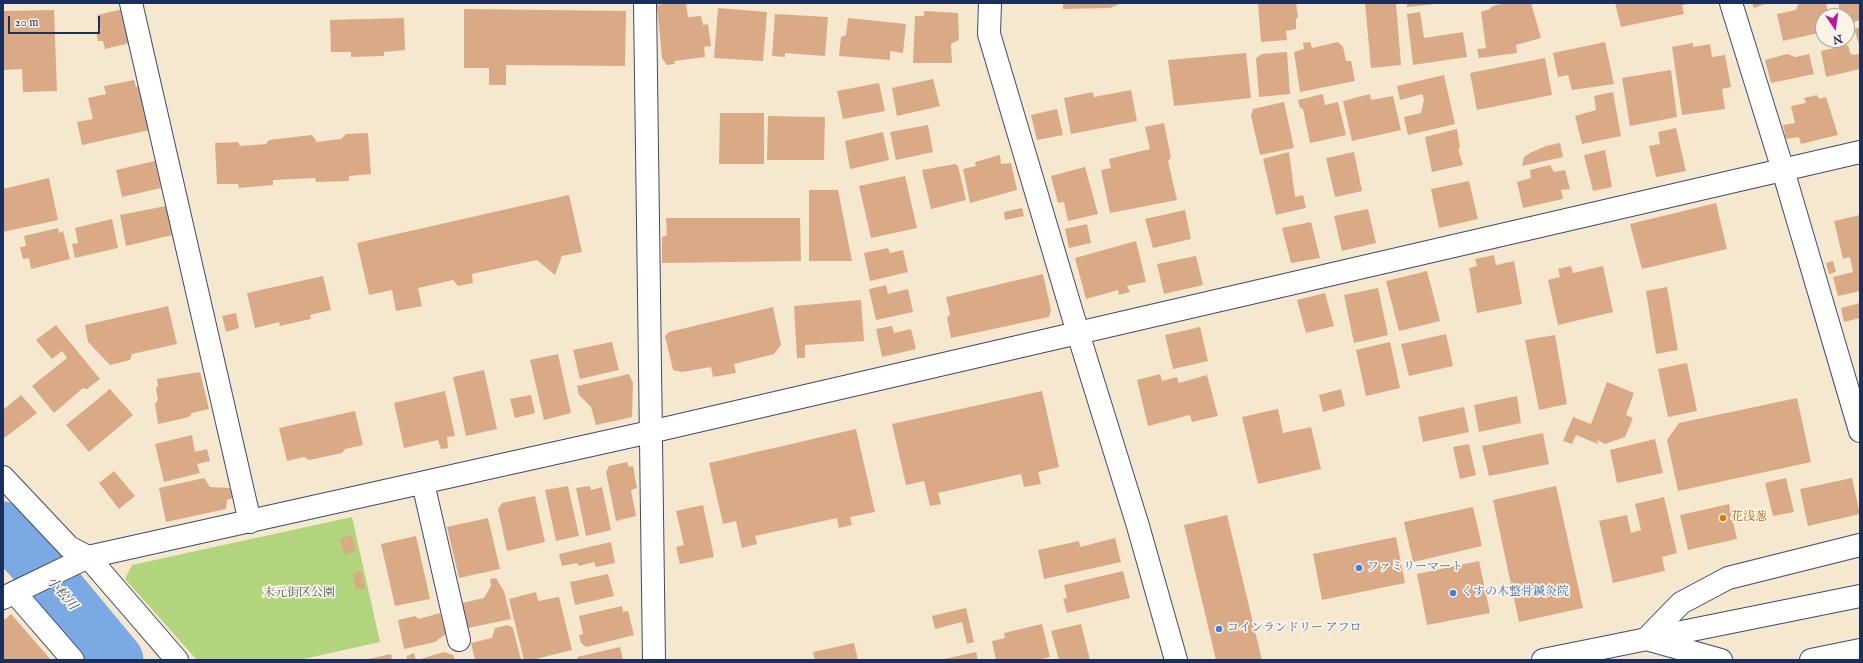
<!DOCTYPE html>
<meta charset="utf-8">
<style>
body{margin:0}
#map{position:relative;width:1863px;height:663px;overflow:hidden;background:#f6e8cf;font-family:"IM FELL English",serif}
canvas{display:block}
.frame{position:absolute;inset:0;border:4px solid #1b2f5e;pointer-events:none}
.north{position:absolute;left:1815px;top:8px;width:40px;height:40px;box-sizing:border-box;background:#fcf5e5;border:1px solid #a2a6af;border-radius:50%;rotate:167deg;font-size:11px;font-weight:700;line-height:16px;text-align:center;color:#1b2f5e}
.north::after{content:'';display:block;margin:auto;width:14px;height:18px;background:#b5179e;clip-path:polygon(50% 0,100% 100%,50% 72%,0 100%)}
.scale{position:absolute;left:8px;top:16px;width:92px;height:18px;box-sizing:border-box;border:2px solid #1b2f5e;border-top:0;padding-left:5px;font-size:12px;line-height:14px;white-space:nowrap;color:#1b2f5e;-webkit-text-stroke:3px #fcf5e5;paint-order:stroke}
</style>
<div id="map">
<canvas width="1863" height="663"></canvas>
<div class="frame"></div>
<div class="north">N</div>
<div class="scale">20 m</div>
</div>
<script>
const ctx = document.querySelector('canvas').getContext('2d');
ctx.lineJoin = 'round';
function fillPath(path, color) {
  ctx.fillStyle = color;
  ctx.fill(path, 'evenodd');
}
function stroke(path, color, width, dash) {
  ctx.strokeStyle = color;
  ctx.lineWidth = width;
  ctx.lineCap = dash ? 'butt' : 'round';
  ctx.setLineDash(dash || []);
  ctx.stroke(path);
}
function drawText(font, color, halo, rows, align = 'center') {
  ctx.font = font + ' "IM FELL English","Noto Serif JP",serif';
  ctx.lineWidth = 3.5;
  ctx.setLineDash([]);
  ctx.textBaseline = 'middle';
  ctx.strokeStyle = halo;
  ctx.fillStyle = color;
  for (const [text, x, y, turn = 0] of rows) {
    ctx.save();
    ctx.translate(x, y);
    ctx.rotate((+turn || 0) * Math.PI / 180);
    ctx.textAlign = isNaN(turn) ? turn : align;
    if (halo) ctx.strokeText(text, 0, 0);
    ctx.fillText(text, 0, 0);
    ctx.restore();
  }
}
const green = new Path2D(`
 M352 517 380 642 299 660H197L125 579 132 565Z`);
const river = new Path2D(`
 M3 529 29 555 116 660`);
const building = new Path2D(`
 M668 3H686L688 17 701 16 703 25 708 24 711 46 704 47 705 57 674 61 675 64 667 65 662 58 657 5Z
 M1063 3H1122L1110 8 1063 9Z
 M1258 3H1296L1298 17 1296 19V29L1286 31 1287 40 1261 42Z
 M1365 3H1396L1401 65 1371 68Z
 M1407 3H1436V4L1407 7Z
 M1507 3H1531L1541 38 1516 45 1517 53 1479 58 1477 49 1486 48 1481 12 1490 9 1492 6Z
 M1615 3H1690V4L1682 5 1684 14 1621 27Z
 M1752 3H1767L1754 8Z
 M1799 3H1826L1829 16H1823V32L1783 41 1777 14 1796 10Z
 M1838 3H1860V20L1851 23 1848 16 1841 15Z
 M718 8 767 12 763 61 714 58Z
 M123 9 130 43 105 49 103 41H98L96 32 101 31 97 15Z
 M464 9 626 11 625 66 506 65V85H489V68H464Z
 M54 10 57 91 23 92 22 69 3 70V11Z
 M924 11 958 13 959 40 951 44 952 63H913L915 16H924Z
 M1420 12 1424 38 1463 32 1467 57 1413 65 1407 14Z
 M775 14 828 17 825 56 785 53V57L772 56Z
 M404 18 405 50 384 52V56L351 57V52H331L330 20Z
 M848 18 906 24 903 53 890 51V60L839 56 841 37 846 35Z
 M1860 27V47L1854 29Z
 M1310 42 1312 48 1338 42 1343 47 1346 61H1351L1355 81 1300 92 1294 52 1304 49 1303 43Z
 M1605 42 1614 84 1572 90 1568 75 1558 77 1553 53Z
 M1693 43V47L1710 44 1712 57 1725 55 1731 87 1722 89 1725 109 1682 115 1672 47Z
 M1848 45 1850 53 1853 55 1859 54 1860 69 1826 77 1821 51Z
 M1287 52 1290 94 1259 97 1256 58 1262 54Z
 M1246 53 1251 98 1174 106 1168 60Z
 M1787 54 1795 57 1809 54 1814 74 1771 83 1765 60Z
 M1545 58 1552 95 1477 110 1470 73Z
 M1671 70 1677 117 1630 126 1622 78Z
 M1444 75 1455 124 1408 135 1404 117 1421 113 1424 100 1422 94 1400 100 1397 86Z
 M933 79 940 106 897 116 892 88Z
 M134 80 136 87 140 86 150 130 82 145 77 122 93 119 88 98 106 94 104 86Z
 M879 83 885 111 843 119 837 91Z
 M1131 90 1137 121 1071 134 1064 98 1093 92 1094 97Z
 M1613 92 1621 136 1582 144 1575 116 1596 110 1594 96Z
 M1323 94 1325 105 1338 102 1346 135 1310 143 1303 109 1300 108 1298 100Z
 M1370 94 1371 100 1393 96 1401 130 1352 141 1343 101Z
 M1817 95 1819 99 1826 97 1838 135 1801 144 1799 137 1786 139 1783 125 1795 123 1791 106 1806 103 1804 98Z
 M1284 102 1294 148 1260 155 1251 116 1253 109Z
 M1057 109 1063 135 1037 140 1031 115Z
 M720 113H764V164H719Z
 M768 116 825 117 824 160H767Z
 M1164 123 1171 158 1168 161 1177 200 1110 213 1101 170 1111 168 1109 159 1150 149 1145 127Z
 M928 125 933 152 896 160 890 132Z
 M1676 128 1686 171 1656 177 1649 146 1660 144 1658 132Z
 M1457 129 1460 147 1458 149 1463 165 1432 172 1425 137Z
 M883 132 889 160 850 169 845 141Z
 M368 133 371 174 349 176V181L316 182 315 178 273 180V185L239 188 238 184H217L215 143 238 142 240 146 266 144 269 140 312 135 317 142 341 139 346 134Z
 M1560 143 1563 157 1522 166 1524 157 1530 153 1546 146Z
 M1605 150 1612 187 1593 191 1584 155Z
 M1289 152 1295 197 1303 195 1306 208 1276 215 1263 159Z
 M1354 152 1362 191 1335 197 1326 158Z
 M1000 155 1001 164 1011 163 1017 190 970 203 963 169 976 166 975 162Z
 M155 161 161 188 122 197 116 170Z
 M955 164 958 166 966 200 931 209 922 170Z
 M1550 165 1554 172 1565 170 1570 189 1561 190 1563 199 1523 208 1517 182 1531 178 1530 170Z
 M1085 167 1098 214 1068 221 1064 202 1058 203 1051 176Z
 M905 176 917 228 871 238 859 186Z
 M49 178 58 220 3 232V189Z
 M1469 181 1478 219 1439 228 1431 189Z
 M809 190H838L852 261H809Z
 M569 195 582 252 562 256 555 275 537 260 472 274 473 283 458 286 453 280 418 288 422 306 396 311 392 290 369 295 357 243Z
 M1716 203 1727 249 1642 269 1630 224Z
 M166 206 172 235 126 246 120 215Z
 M1022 208 1024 216 1005 220 1004 212Z
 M1368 209 1376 243 1342 251 1334 216Z
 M1185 210 1191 239 1153 248 1145 219Z
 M1860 215V291L1838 296 1833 277 1853 272 1850 257 1843 259 1834 221Z
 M666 218H800L801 261 662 263V237L667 235Z
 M112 219 118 248 75 258 72 244 78 243 75 228Z
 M1311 222 1320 258 1291 263 1282 228Z
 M1087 224 1091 243 1069 248 1065 229Z
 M58 228 59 233 63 231 70 259 31 269 29 258 23 259 20 247 26 246 24 236Z
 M1136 241 1146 282 1127 286 1130 292 1119 295 1118 290 1086 299 1075 258Z
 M888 248 890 253 903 250 908 272 870 281 864 253Z
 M1494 255 1496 265 1514 261 1522 304 1477 313 1469 268 1477 266 1475 259Z
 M1196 256 1203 285 1164 294 1157 264Z
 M1833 261 1836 272 1829 274 1826 263Z
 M1571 266 1573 273 1603 266 1613 312 1558 325 1548 280 1560 277 1558 269Z
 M1427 271 1440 321 1399 331 1386 281Z
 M1043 274 1051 310 1049 317 951 338 947 318 950 314 946 297Z
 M323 276 331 310 310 315 311 319 280 326 279 322 255 328 247 293Z
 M886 285 888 294 908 289 913 312 876 320 869 289Z
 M1667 287 1678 350 1656 354 1646 291Z
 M1378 288 1388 335 1354 343 1344 295Z
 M1325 293 1334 326 1306 333 1297 300Z
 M861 300 864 341 805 345V358H797L794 306Z
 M1860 303V318L1844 322 1841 308Z
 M168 306 177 344 132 354 130 360 110 365 88 342 85 325Z
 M773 307 781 345 774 354 734 364 736 373 713 377 711 367 682 372 673 370 665 336 669 332Z
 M236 313 239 328 226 332 222 316Z
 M56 325 100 379 87 389 83 388 54 413 32 386 67 358 62 351 52 359 36 340Z
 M892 326 894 333 911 329 916 349 882 357 876 329Z
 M1200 327 1208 361 1173 369 1165 335Z
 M1446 334 1453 366 1409 376 1401 344Z
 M1555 335 1567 404 1539 410 1525 340Z
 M612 342 619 370 580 379 573 350Z
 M1390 342 1400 388 1366 396 1356 350Z
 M558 354 571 413 544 420 530 360Z
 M1687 363 1697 411 1668 417 1658 369Z
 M484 370 497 429 466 436 453 377Z
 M200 372 209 409 192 413 189 417 158 424 155 404 158 400 156 388 158 386 157 379Z
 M629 374 633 383 632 417 596 425 591 407 579 395 577 386Z
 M1160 374 1162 381 1177 377 1179 383 1207 375 1218 416 1192 422 1190 415 1148 426 1137 380Z
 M1607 382 1634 393 1626 415 1633 418 1625 437 1605 444 1597 440 1598 444 1576 435 1572 444 1563 441 1573 417 1591 424Z
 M110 389 133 415 89 452 66 425Z
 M1341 389 1345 406 1323 412 1319 395Z
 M445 391 455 436 447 437 448 448 441 449 438 440 404 448 394 403Z
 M1042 391 1059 467 1038 472 1041 484 1024 487 1021 474 938 493 941 504 930 506 924 481 906 485 892 424Z
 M21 395 37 413 3 439V410Z
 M531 395 535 413 515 418 510 399Z
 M1517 396 1521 423 1479 432 1474 405Z
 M1797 398 1811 462 1678 491 1667 440 1679 423Z
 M1464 407 1469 432 1423 442 1418 417Z
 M1278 409 1283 433 1311 427 1321 469 1258 484 1242 417Z
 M355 411 363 445 345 449 342 453 309 460 304 457 287 461 279 428Z
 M856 429 875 512 850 517 852 525 839 528 837 518 755 536 757 544 742 548 736 521 723 524 709 463Z
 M1543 433 1549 464 1489 476 1482 446Z
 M192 435 195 452 207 449 210 461 197 464 200 473 164 482 155 444Z
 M1655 439 1663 473 1617 483 1610 450Z
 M1469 444 1476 475 1460 479 1453 447Z
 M627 462 629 467 633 466 637 488 631 490 636 516 616 521 606 472 609 466Z
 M114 471 135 496 119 509 99 483Z
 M204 478 210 487 230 488 233 498 227 500 226 509 166 522 159 488Z
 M1786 478 1794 512 1773 516 1765 483Z
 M1852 478 1860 514 1808 526 1800 489Z
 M568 486 579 536 556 541 545 490Z
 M590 486 591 490 602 487 611 530 586 536 576 488Z
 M1556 486 1583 608 1519 622 1493 500Z
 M535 496 545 542 507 551 498 509 502 503Z
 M1664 497 1677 553 1662 557 1665 571 1613 583 1599 521 1627 515 1631 533 1641 530 1635 504Z
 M1729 504 1737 539 1688 550 1680 515Z
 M703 505 714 557 680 564 676 547 684 545 676 511Z
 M1473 507 1482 546 1413 562 1404 522Z
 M1227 515 1262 660H1216L1184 525Z
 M488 518 500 569 459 578 447 527Z
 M352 535 356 551 345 554 340 539Z
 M416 536 430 599 395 606 381 544Z
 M1396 537 1405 583 1322 600 1313 554Z
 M1115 538 1121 562 1044 579 1038 550 1079 541 1080 547Z
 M611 542 615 563 596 567 594 562 579 566 577 563 562 566 559 554Z
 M1479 561 1490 613 1427 625 1417 574Z
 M361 571 365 588 356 590 353 573Z
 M1123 571 1130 598 1067 613 1063 599 1067 598 1064 585Z
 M608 574 614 596 575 605 570 582Z
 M496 578 504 591 511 619 468 628 462 603 484 598 491 586 490 579Z
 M536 592 538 601 559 597 572 650 532 660H524L509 599Z
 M622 606 623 612 628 611 634 635 586 647 581 643 579 635 583 634 579 616Z
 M966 608 974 642 967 644 962 622 935 629 932 616Z
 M440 613 446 634 435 642 404 649 398 620 415 616 419 619Z
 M11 614 51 660H3V621Z
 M1042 624 1050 657 1036 660H996L992 641 1005 638 1004 633Z
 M1081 624 1090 660H1059L1051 631Z
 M508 625 513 628 521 660H475L471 643 492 638 495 628Z
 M854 643 858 660H815L813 652Z
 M620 647 623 660H578L577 657Z
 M444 652 453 655 455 660H417Z
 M976 652 978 660H944V659Z
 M414 653 416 660H406L407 656Z
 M391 654 392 660H368V659Z`);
const minor = new Path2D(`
 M131 3 250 522
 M645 3 654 660
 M990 3 989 34 1078 333 1138 526 1176 660
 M1731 3 1783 170 1860 431
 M3 477 69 547 88 557 177 660
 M423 483 459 640
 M15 593 73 660
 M3 598 88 557 650 432 1860 152
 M1721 660 1646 639 1681 603 1728 578 1860 545
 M1811 660 1860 650`);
const tertiary = new Path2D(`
 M1543 660 1860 596`);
const markers = [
 [1723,518,4,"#e8710a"],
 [1359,568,4,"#3f7fe0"],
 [1453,593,4,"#3f7fe0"],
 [1219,629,4,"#3f7fe0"]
];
const foodNames = [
 ["花浅葱",1731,518]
];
const shopNames = [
 ["ファミリーマート",1367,568],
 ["くすの木整骨鍼灸院",1461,593],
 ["コインランドリー アフロ",1227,629]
];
const parkNames = [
 ["末元街区公園",299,594]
];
const waterNames = [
 ["小松川",61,594,50]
];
fillPath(green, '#b1d47d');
stroke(river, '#7aa9e4', 55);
fillPath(building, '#daaa86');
stroke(minor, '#3c4b6f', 24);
stroke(tertiary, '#3c4b6f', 24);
stroke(minor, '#fff', 22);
stroke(tertiary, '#fff', 22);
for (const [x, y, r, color] of markers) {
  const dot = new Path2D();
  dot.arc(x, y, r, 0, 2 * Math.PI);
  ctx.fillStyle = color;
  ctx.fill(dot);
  stroke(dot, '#fcf5e5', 1.5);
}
drawText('12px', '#c56008', '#fcf5e5', foodNames, 'left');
drawText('12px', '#366cbe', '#fcf5e5', shopNames, 'left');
drawText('12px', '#405866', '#fcf5e5', parkNames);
drawText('italic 13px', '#385486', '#fcf5e5', waterNames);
</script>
